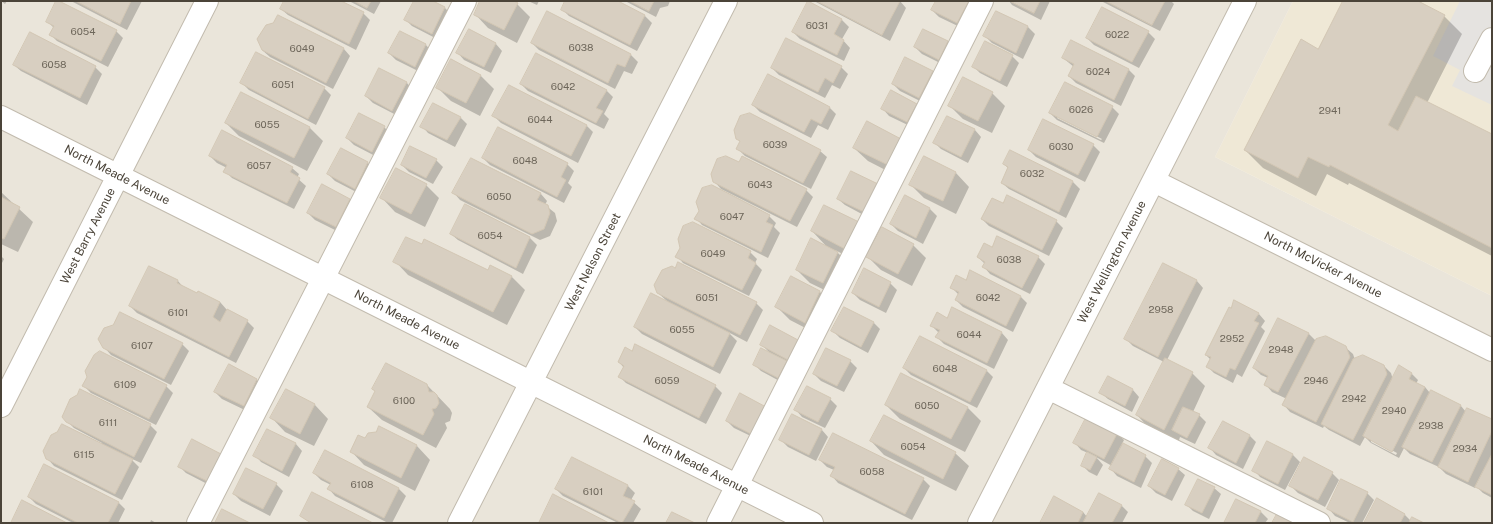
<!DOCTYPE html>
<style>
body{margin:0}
#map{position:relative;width:1493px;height:524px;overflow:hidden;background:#f6f3ec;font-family:"Public Sans",sans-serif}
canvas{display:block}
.frame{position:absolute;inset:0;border:2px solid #4b4439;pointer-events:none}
</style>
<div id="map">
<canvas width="1493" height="524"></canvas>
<div class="frame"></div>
</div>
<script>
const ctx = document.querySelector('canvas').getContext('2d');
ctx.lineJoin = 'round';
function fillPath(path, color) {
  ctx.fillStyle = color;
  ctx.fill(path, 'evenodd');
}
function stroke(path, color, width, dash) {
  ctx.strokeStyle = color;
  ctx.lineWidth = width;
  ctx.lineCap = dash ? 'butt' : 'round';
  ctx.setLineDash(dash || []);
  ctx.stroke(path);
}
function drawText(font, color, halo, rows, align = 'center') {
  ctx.font = font + ' "Public Sans",sans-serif';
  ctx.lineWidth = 3;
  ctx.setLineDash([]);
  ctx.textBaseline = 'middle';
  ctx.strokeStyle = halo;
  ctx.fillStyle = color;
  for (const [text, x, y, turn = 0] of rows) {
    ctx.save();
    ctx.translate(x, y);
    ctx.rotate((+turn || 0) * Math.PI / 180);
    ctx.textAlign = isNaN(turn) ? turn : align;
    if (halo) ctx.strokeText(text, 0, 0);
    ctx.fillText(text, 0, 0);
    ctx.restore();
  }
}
const residential = new Path2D(`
 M1 1H1293L1215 157 1492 296V523H1Z`);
const education = new Path2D(`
 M1293 1H1492V296L1215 157Z`);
const parking = new Path2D(`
 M1460 1H1492V105L1452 86 1460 70 1433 56Z`);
const shadow = new Path2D(`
 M1 1H7L5 4Z
 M71 1H142L127 30Z
 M285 1H339L363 13 370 20 356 50 288 15 281 9Z
 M349 1H381L374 14Z
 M415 1H431L445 8 452 15 439 40 412 26 405 19Z
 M482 1H512L517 4 530 17 517 43 488 28 475 14Z
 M528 1H539L537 5Z
 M566 1H616L645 16 652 23 637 51 569 16 562 9Z
 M625 1H670L668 6 660 8 656 17Z
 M814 1H900L906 8 890 41Z
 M937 1H973L964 29 939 17 932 10Z
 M1009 1H1050L1041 20 1012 5Z
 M1101 1H1171L1174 4 1160 31Z
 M1344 1H1420L1424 6 1444 16 1462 34 1427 103 1492 135V256L1349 183 1348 185 1327 174 1316 196 1263 168 1245 150 1319 51Z
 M808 3 842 20 849 27 842 39 850 48 844 61 800 39 793 32Z
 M547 12 631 55 638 62 632 74 624 71 615 89 539 50 532 43Z
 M997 12 1028 27 1035 34 1023 59 992 43 985 36Z
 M278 16 344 49 350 56 333 89 270 57 262 50Z
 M47 21 116 31 123 38 108 67 57 41 50 34 54 28Z
 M924 30 948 42 955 49 946 66 922 54 915 47Z
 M470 31 496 44 502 51 491 73 464 60 458 53Z
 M400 32 426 45 432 52 422 73 396 60 389 53Z
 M1148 32 1155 39 1139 68 1094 45 1087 38Z
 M1012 56 1019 63 1007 87 980 73 973 66Z
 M1063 58 1128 69 1135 76 1121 106 1076 83 1069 76 1074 67Z
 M14 65 95 67 102 74 87 105 21 71Z
 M841 67 848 74 840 89 832 85 825 98 779 75 772 68Z
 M379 69 407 83 413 90 400 117 373 103 366 96Z
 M932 72 939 79 926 104 900 91 893 84Z
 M480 75 494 89 480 116 451 101 438 88Z
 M242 83 324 88 331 95 316 125 249 90Z
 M521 84 606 90 613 97 604 114 609 119 604 129 528 91Z
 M241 93 310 128 323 141 307 171 239 136 226 123Z
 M992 93 1005 106 992 133 963 119 949 105Z
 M916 104 923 111 914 128 889 116 883 109Z
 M753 105 829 107 836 114 828 130 818 125 811 138 760 112Z
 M1112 107 1119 114 1104 143 1057 120 1050 113ZM1057 116 1102 139 1101 140 1057 118Z
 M494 116 586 125 593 132 578 163 501 123Z
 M460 117 467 124 455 147 428 133 422 126Z
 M947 117 975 130 981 137 968 163 941 149 934 142Z
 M867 122 901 178 868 161 854 148Z
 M384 127 391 134 379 158 354 145 347 138Z
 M737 138 820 151 827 157 811 189 745 156 738 149 741 142Z
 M1093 145 1100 152 1085 182 1036 157 1029 150Z
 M1010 151 1073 182 1080 189 1066 218 1009 189 1002 183 1009 169 1004 164Z
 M210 156 292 168 299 174 297 178 306 186 294 209 232 178 225 171 227 168 217 163Z
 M925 157 956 173 969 187 956 214 924 198 911 185Z
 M483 158 567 164 574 171 568 183 572 187 564 203 490 165Z
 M471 159 541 194 547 201 545 205 555 213 557 221 550 236 540 240 460 200 454 193Z
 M436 160 443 167 433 184 409 172 402 165Z
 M368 163 374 170 362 195 335 181 328 174Z
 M714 181 806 190 813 197 797 227 721 189Z
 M322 185 350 200 357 206 343 234 315 220 308 213Z
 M426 185 439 198 425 227 395 212 382 198Z
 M1 192 33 222 18 252 1 244Z
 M884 192 871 219 845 205 838 199Z
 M905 196 930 209 937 216 923 244 898 231 891 224Z
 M1004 204 1056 221 1063 228 1049 256 989 226 982 219Z
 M466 205 530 238 537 245 523 274 458 240 451 234Z
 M825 206 858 262 835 250 851 266 837 296 810 283 797 270 828 248 812 231Z
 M769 216 776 223 774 227 780 233 768 258 702 225 696 218Z
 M913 245 926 258 912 286 881 270 867 256Z
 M750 252 757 259 755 263 762 270 749 296 683 263 677 256Z
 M1 256 4 259 1 265Z
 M978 257H1038L1045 264 1030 294 990 274 984 267 985 264Z
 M395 261 488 272 511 276 525 290 507 325 408 275Z
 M1164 264 1197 281 1203 288 1167 360 1192 373 1205 386 1193 412 1199 415 1206 422 1195 444 1180 437 1178 443 1150 429 1137 415 1164 362 1133 346 1126 339Z
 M150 267 178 281 184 288 220 302 227 310 247 321 254 328 236 363 137 313 130 306Z
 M966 281 1021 297 1027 303 1013 332 963 307 956 300 959 295 951 287Z
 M890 283 897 290 886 313 860 300 853 293Z
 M820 292 833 305 819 335 790 320 777 307Z
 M658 293 756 303 763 310 747 342 728 332 737 341 720 374 642 334 635 327 668 302Z
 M953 308 1002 333 1008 340 994 369 944 344 937 337 939 333 932 326 947 319Z
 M1259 314 1265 321 1261 327 1265 331 1242 377 1237 374 1233 383 1214 373 1207 366 1211 360 1206 355Z
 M873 322 880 329 868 353 840 338 833 331Z
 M114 326 182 344 189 351 171 385 111 355 104 347Z
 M1308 333 1316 341 1345 347 1353 354 1355 360 1384 366 1391 373 1393 380 1411 373 1418 380 1416 384 1425 387 1430 393 1431 391 1461 406 1466 412 1492 420V452L1491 455H1492V498L1483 493 1476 486 1475 488 1446 474 1439 467 1410 454 1404 448 1399 458 1371 443 1365 437 1360 446 1329 430 1324 426 1323 428 1290 412 1284 405 1287 399 1272 392 1266 385 1268 378 1261 375 1254 368ZM1371 439 1397 453 1396 455 1371 442Z
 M798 340 805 347 795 366 786 361 793 368 785 384 761 371 754 364 769 352 762 345Z
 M850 361 857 368 844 392 821 381 814 374Z
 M619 362 715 386 722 393 706 424 626 383 620 377 624 368Z
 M904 368 986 370 993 377 977 408 911 375Z
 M256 379 263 386 251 413 222 399 215 392Z
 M427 385 450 409 452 413 450 421 445 423 447 428 436 448 382 420 368 407Z
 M84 386H166L173 393 156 425 91 393Z
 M1133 390 1139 397 1132 412 1108 399 1101 393Z
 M286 391 315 405 328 419 314 446 285 432 272 418Z
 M830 399 837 406 825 428 802 417 796 410Z
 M886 405 967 407 981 421 965 452 900 419Z
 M766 407 759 440 734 428 727 421Z
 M67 421 150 425 157 432 141 463 130 458 139 467 122 500 54 466 47 458 101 444 102 443 74 428Z
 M379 428 417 446 430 460 415 491 364 465 351 451 366 439 376 433Z
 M267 430 296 444 302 451 289 477 261 462 255 455Z
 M822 430 828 437 816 461 788 447 781 440Z
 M1117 433 1124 440 1122 444 1145 456 1152 463 1141 488 1117 476 1111 469 1112 466 1096 457 1103 465 1097 476 1089 472 1082 465 1088 453 1081 450 1075 443Z
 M1250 436 1256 442 1243 469 1216 455 1210 448Z
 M192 441 228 462 215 488 186 473 179 466Z
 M871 441 955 453 969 466 956 491 884 455Z
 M1268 442 1293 455 1300 462 1285 490 1260 477 1254 470Z
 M325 451 399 489 406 496 392 523H388L335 496 329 489 331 485 321 480 314 473Z
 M572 458 628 486 635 493 631 500 641 509 633 523H618L563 496 556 489Z
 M820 460 923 479 930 486 912 520 838 483 832 476 834 470 827 467Z
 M1178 469 1185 475 1172 501 1156 493 1149 486Z
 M1332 473 1339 480 1325 507 1298 493 1291 486Z
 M276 484 283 491 270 516 241 501 234 494Z
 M1214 488 1221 494 1209 519 1193 511 1186 504Z
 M1367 493 1374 500 1362 523H1350L1335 516 1329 509Z
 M29 497 118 502 125 509 118 523H73L36 504Z
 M1237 500 1261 512 1268 519 1265 523H1225Z
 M1121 505 1128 512 1122 523H1041L1083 512 1087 517Z
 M1405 515 1411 521 1422 523H1365Z
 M151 520 156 523H150Z`);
const building = new Path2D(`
 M56 1H59L117 30 101 61 49 35 54 26 46 22Z
 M76 1H131L120 24Z
 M284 1H341L364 12 349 44 280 9Z
 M354 1H371L367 8Z
 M414 1H433L445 7 432 34 404 20Z
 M480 1H514L518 3 504 30 474 15Z
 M565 1H618L645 15 630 45 561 10Z
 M630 1H654L649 11Z
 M808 1 842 19 834 34 844 40 837 55 792 32Z
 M817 1H900L882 35Z
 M936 1H969L957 23 931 10Z
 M1010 1H1040L1034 13Z
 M1106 1H1165L1152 25Z
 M1343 1H1418L1445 15 1388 125 1398 131 1416 96 1492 134V248L1330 165 1329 167 1308 157 1298 178 1244 150 1301 39 1318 49Z
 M1102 7 1149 31 1132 62 1086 38Z
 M547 11 631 54 625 67 617 64 608 83 531 43Z
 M996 11 1028 26 1016 53 983 36Z
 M278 15 344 48 326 83 262 50 257 39 266 25 273 23Z
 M469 29 496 43 484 67 456 53Z
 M923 29 948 41 939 60 914 47Z
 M400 31 426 44 415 67 388 53Z
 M30 32 96 66 80 98 13 65Z
 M786 38 842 66 833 83 825 78 818 92 771 68Z
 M1071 40 1129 69 1114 100 1068 76 1074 64 1062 58Z
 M985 41 1013 55 1000 81 972 67Z
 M256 52 325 87 308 119 240 83Z
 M536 53 607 90 596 108 603 111 596 123 520 84Z
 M905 57 933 71 919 98 892 84Z
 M451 59 481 75 466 103 436 88Z
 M379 68 407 82 392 111 365 96Z
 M768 74 830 107 821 124 811 119 804 132 752 105Z
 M963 77 993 92 978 121 948 106Z
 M1065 82 1113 106 1097 137 1049 113Z
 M509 85 587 125 571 156 492 116Z
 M891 90 917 104 907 122 881 109Z
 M241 92 310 127 294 158 225 123Z
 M433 103 461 117 447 140 420 127Z
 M359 113 385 126 372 152 346 138Z
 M750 113 821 150 803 183 736 149 740 141 736 139 734 130 740 116Z
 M947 116 975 129 961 157 933 143Z
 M1043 119 1094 144 1078 175 1028 150Z
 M867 121 901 139 888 165 853 148Z
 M498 127 568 163 561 177 566 180 557 197 482 158Z
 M222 130 293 167 290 172 300 178 287 203 223 172 227 165 209 156Z
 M410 146 437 159 426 178 401 165Z
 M341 148 368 162 355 189 327 174Z
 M1010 150 1073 181 1059 212 1001 183 1008 167 1003 164Z
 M726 156 739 162 742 156 807 189 790 221 713 182 711 174 717 159Z
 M924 156 956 172 943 201 909 185Z
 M471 158 541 193 537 200 548 205 550 213 544 229 532 234 452 193Z
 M396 168 427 184 411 214 380 198Z
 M851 171 878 184 864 212 837 199Z
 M322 184 350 199 336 227 307 213Z
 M712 185 770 215 766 222 773 225 761 252 694 219 699 211 696 202 702 188Z
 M905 195 930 208 916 238 890 224Z
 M1007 195 1057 220 1042 250 981 219 992 198 1003 203Z
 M1 197 20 207 4 239 1 238Z
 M465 204 530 237 516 268 450 234Z
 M824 205 859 222 845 249 811 231Z
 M693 222 751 251 748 258 756 263 742 290 675 257 680 248 678 239 683 226Z
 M882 227 914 244 898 274 866 257Z
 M997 236 1039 256 1022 288 982 267 985 262 977 257 984 243 992 247Z
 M406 237 422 244 424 239 488 270 490 265 512 276 493 312 393 262Z
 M811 238 838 252 823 283 796 270Z
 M678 262 757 302 740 335 657 293 654 285 662 270 672 266 675 268Z
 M1163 263 1197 280 1158 357 1124 339Z
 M149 266 178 280 177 283 197 293 198 291 220 302 213 317 220 322 227 309 248 320 229 357 129 306Z
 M864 268 891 282 879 307 852 293Z
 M970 270 1021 296 1006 326 955 300 959 292 950 288 956 275 966 280Z
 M791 276 820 291 805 323 775 307Z
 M651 293 730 333 713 367 634 327Z
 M1234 300 1259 313 1254 321 1259 323 1235 370 1230 368 1226 377 1206 367 1211 357 1205 355 1229 307 1231 308Z
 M844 307 874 322 861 347 831 331Z
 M952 307 1002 332 987 363 935 337 940 330 930 326 937 312 947 318Z
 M120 312 183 343 164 379 103 348 98 339 104 328 113 325Z
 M1278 318 1309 333 1278 392 1264 385 1268 376 1253 368Z
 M770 325 798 340 788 360 760 345Z
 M920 336 987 370 970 402 903 368Z
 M1326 336 1346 346 1350 357 1316 422 1282 405 1316 339Z
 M635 344 716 385 699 418 618 377 624 366 618 362 625 347 632 351Z
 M761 348 787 361 778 378 753 365Z
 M826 348 851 360 837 386 813 374Z
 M100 351 167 385 149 419 82 386 87 377 85 371 94 355Z
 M1363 355 1384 365 1387 374 1353 440 1321 424 1353 359Z
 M1165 358 1193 372 1164 430 1136 415Z
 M386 363 427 384 429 392H434L437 395 439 403 436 408 432 409 434 414 423 435 367 407 375 391 372 389Z
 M229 364 257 379 244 406 214 392Z
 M1399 365 1412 373 1409 379 1425 387 1392 452 1363 436Z
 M901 373 968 407 951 439 885 405Z
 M1108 376 1133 389 1125 406 1099 393Z
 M807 386 831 398 818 422 794 410Z
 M80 389 151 424 134 457 66 422 62 417 70 399 77 395Z
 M286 389 315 404 300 434 270 418Z
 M1431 390 1461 405 1432 462 1402 447Z
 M740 393 766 407 751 434 726 421Z
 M1183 407 1200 414 1187 438 1172 430Z
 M1467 408 1492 419V431L1468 482 1438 467Z
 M792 414 822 429 809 455 779 440Z
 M884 415 956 452 943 479 870 441Z
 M1087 416 1118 432 1104 459 1073 443Z
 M1223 421 1250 435 1236 463 1208 448Z
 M62 424 133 459 115 494 46 459 43 451 51 435 57 432Z
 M379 426 417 445 401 478 350 452 358 435 365 438 368 433 376 432Z
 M267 429 296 443 282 471 253 456Z
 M833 433 924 478 905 514 830 476 835 467 819 460Z
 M192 439 221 454 207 481 178 467Z
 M1267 441 1293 454 1278 484 1252 471Z
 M1123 443 1146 455 1134 482 1109 469Z
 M325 450 399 488 384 518 327 489 331 483 313 473Z
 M1087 452 1097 457 1090 470 1081 466Z
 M1492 454V495L1475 487Z
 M572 457 628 485 623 496 635 501 622 523 555 489Z
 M1304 457 1333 472 1318 500 1289 486Z
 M1162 459 1179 468 1165 495 1148 486Z
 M44 464 119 502 108 523H78L28 497Z
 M246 468 277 483 263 509 233 494Z
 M1198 479 1215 487 1202 513 1185 505Z
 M1341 479 1368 492 1353 522 1327 509Z
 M312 492 373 523H311L300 516Z
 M1099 493 1122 505 1112 523H1083Z
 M553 494 609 523H539Z
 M1054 496 1083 512 1078 523H1040Z
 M1377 498 1405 514 1400 523H1364Z
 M1236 499 1261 511 1255 523H1224Z
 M22 500 67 523H11Z
 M222 509 250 523H215Z
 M672 512 695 523H666Z
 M1277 514 1293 523H1272Z
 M1412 517 1424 523H1409Z`);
const minor = new Path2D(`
 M1475 71 1492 39
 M1 117 812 523
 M1154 181 1492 350
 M1048 388 1319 523
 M1 406 207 1
 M198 523 465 1
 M459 523 726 1
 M718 523 982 1
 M979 523 1245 1`);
const numberNames = [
 ["6031",817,26],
 ["6054",83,32],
 ["6022",1117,35],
 ["6038",581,48],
 ["6049",302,49],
 ["6058",54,65],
 ["6024",1098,72],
 ["6051",283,85],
 ["6042",563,87],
 ["6026",1081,110],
 ["2941",1330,111],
 ["6044",540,120],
 ["6055",267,125],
 ["6039",775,145],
 ["6030",1061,147],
 ["6048",525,161],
 ["6057",259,166],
 ["6032",1032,174],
 ["6043",760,185],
 ["6050",499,197],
 ["6047",732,217],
 ["6054",490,236],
 ["6049",713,254],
 ["6038",1009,260],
 ["6051",707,298],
 ["6042",988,298],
 ["2958",1161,310],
 ["6101",178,313],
 ["6055",682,330],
 ["6044",969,335],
 ["2952",1232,339],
 ["6107",142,346],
 ["2948",1281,350],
 ["6048",945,369],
 ["6059",667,381],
 ["2946",1316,381],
 ["6109",125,385],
 ["2942",1354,399],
 ["6100",404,401],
 ["6050",927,406],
 ["2940",1394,411],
 ["6111",108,423],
 ["2938",1431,426],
 ["6054",913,447],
 ["2934",1465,449],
 ["6115",84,455],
 ["6058",872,472],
 ["6108",362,485],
 ["6101",593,492]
];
const streetNames = [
 ["North Meade Avenue",117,175,27],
 ["West Barry Avenue",88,236,-63],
 ["West Nelson Street",593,262,-63],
 ["West Wellington Avenue",1112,262,-63],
 ["North McVicker Avenue",1323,265,27],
 ["North Meade Avenue",407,320,27],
 ["North Meade Avenue",696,465,27]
];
fillPath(residential, '#eae5da');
fillPath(education, '#efe8d6');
fillPath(parking, '#e5e3e0');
fillPath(shadow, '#0003');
fillPath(building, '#d8cfc1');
stroke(building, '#d3c7b4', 1);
stroke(minor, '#c2bbae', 24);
stroke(minor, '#fff', 22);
drawText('10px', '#6e675b', null, numberNames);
drawText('12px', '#4b4439', '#fff', streetNames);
</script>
